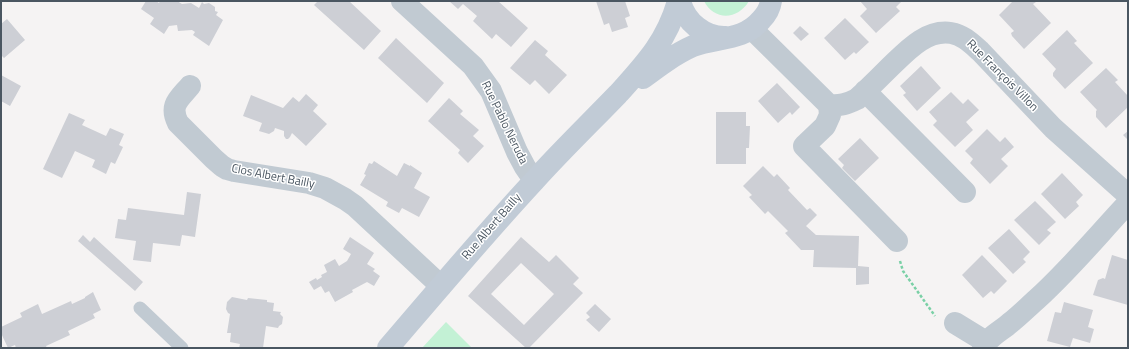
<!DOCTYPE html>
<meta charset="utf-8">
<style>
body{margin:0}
#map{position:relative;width:1129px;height:349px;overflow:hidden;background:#f5f3f3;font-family:"Titillium Web",sans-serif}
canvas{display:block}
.frame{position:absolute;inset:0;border:2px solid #4a5661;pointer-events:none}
</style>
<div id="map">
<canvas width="1129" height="349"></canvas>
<div class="frame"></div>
</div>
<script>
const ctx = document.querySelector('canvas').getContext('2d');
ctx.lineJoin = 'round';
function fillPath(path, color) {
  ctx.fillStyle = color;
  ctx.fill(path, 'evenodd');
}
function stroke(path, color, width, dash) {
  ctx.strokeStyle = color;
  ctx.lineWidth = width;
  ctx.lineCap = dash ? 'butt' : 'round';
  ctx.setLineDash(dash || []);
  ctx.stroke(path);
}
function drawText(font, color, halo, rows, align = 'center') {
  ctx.font = font + ' "Titillium Web",sans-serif';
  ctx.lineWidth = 3;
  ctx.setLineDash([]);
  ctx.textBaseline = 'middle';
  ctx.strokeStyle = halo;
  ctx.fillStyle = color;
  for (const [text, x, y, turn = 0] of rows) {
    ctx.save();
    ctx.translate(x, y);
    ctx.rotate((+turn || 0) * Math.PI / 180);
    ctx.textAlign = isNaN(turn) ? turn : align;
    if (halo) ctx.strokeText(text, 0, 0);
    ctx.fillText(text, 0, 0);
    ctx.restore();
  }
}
const green = new Path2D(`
 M704 1H749C738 20 714 21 704 1Z
 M446 322 472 348H422Z`);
const building = new Path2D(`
 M146 1H156L159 3 160 1H177L182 4 191 3 199 8 202 2 204 4 209 3 215 7V11L218 12 216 15 223 20 209 46 193 35 195 32 192 30 178 31 177 25 169 26 164 34 150 24 154 18 141 9Z
 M318 1H349L381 31 364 50 314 5Z
 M449 1H498L528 28 511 47 496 34 492 39 473 21 477 16 463 4 458 9Z
 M596 1H625L630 16 625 18 628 27 612 32 609 23 604 25Z
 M860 1H902L896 7 900 11 876 33 860 16 867 9Z
 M1013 1H1035L1036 2 1033 4 1051 23 1024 49 1012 36 1011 33 1014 31 999 15Z
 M845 18 869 42 856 54 854 52 845 60 824 38Z
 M7 19 25 40 4 58 1 55V24Z
 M800 26 809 34 801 41 793 33Z
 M1067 30 1077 41 1074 43 1093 63 1065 89 1053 76V73L1056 69 1042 54Z
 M396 38 444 83 427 103 378 58Z
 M535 40 548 51 545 55 567 75 549 94 535 80 530 85 510 68Z
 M921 66 941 88 917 111 903 95 906 93 900 86Z
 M1106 68 1118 80 1115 82 1128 96V107L1106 128 1096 117V111L1097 110 1080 92Z
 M1 75 21 86 10 106 1 101Z
 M777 83 800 107 792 115 790 112 778 123 758 101Z
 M951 92 963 104 968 99 979 110 966 122 973 130 955 147 933 125 937 121 929 112Z
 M306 94 318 105 313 111 327 124 306 146 292 133 290 137 288 139H286L284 136V131L275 128 274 131 269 134 259 131 262 123 243 116 251 95 283 108 293 97 299 102Z
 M449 98 463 111 460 114 479 130 473 136 484 146 468 163 458 153 460 150 428 121Z
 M716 112H746V126H750L749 148H746V164H716Z
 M69 113 85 120 82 125 106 136 110 128 124 134 119 145 123 147 115 164 111 162 106 174 92 167 95 160 75 151 62 178 43 169Z
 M987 129 1000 142 1005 137 1014 147 1001 159 1008 166 990 184 970 163 973 159 965 151Z
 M1128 131V140L1123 135Z
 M860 138 879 158 855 181 842 168 844 165 838 159Z
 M374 161 397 176 404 163 410 166V165L422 173 414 188 430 197 419 217 402 208 399 213 386 206 388 202 360 185 366 175 364 174 369 163 372 164Z
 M763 166 774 177 777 174 790 188 788 190 807 210 810 208 817 215 806 226 816 235 859 236 858 266 869 267V284L856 285V268L813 267 814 250H801L785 233 788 231 768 211 765 214 749 197 752 195 743 186Z
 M1062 173 1083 195 1076 202 1079 206 1065 219 1041 194Z
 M187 192 201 194 195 237 182 235 180 246 153 243 151 262 133 260 136 241 115 238 118 219 126 220 128 208 184 215Z
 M1035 201 1056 222 1047 230 1051 233 1039 245 1014 220Z
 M1009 229 1030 252 1023 259 1026 262 1013 274 988 248Z
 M83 235 90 242 94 237 143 282 135 291 78 241Z
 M350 237 374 253 367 264 375 269 373 271 380 276 374 286 367 282 352 290 353 292 335 302 329 291 325 293 321 286 314 290 309 282 316 278 317 280 322 277 321 275 327 272 324 265 335 259 339 266 347 261 351 254 343 249Z
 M521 237 549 262 556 255 579 278 573 284 583 293 529 348H526L468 296ZM521 263 554 294 524 325 491 294Z
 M982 255 1007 281 994 294 991 291 983 298 962 275Z
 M1112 255 1128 260V305L1093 295 1098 280 1103 278 1105 279Z
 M93 292 101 310 93 314 95 318 68 331 70 335 46 346 47 348H16L15 345 8 348 1 333V327L22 317 20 313 38 304 42 314 71 301 72 304 85 298V297Z
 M232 297 247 300 248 298 267 300V302L274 303 273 311 281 312 280 314 283 317 282 324 279 326 278 328 266 326 263 348H239L240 344 230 342 231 333H227L230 314 228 313 226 309 227 302Z
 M1064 302 1093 310 1088 327 1094 329 1090 343 1073 338 1070 347 1047 341 1055 312 1061 313Z
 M595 304 611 319 599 332 586 320 590 317 586 313Z`);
const path = new Path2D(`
 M900 261 903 271 935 316`);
const service = new Path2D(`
 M140 308 182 348`);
const minor = new Path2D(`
 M402 1 473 66 491 91 517 152 525 167 534 180
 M752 29 829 105
 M190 86C179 99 169 105 178 123L214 159 222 166 227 169 234 171 309 183 325 188 345 199 355 206 441 286
 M865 91 965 192
 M897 241 804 146 825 126 830 115 829 105C840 106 847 104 857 99 868 89 878 79 888 69 905 53 925 29 951 33 963 35 971 43 980 51L1053 128 1128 195
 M955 323 986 342
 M983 348C988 337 1001 331 1010 323 1019 316 1028 307 1037 299 1070 269 1098 235 1128 203`);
const secondary = new Path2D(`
 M680 1C685 22 705 38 726 37
 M643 78C659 66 675 54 693 46 716 37 744 41 761 20 766 15 770 8 771 1
 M388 348C436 292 484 235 534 181 561 151 590 123 618 94 645 64 667 41 678 1`);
const streetNames = [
 ["Rue François Villon",1002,76,45],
 ["Rue Pablo Neruda",504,123,64],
 ["Clos Albert Bailly",273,177,11],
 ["Rue Albert Bailly",492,227,-49]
];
fillPath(green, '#c3f1d5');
fillPath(building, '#cdcfd5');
stroke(path, '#7ad0a6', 2.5, [3, 2]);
stroke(service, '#c1cad2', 13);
stroke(minor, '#c1cad2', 22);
stroke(secondary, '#c1cbd6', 22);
drawText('12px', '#4a5661', '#fff', streetNames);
</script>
